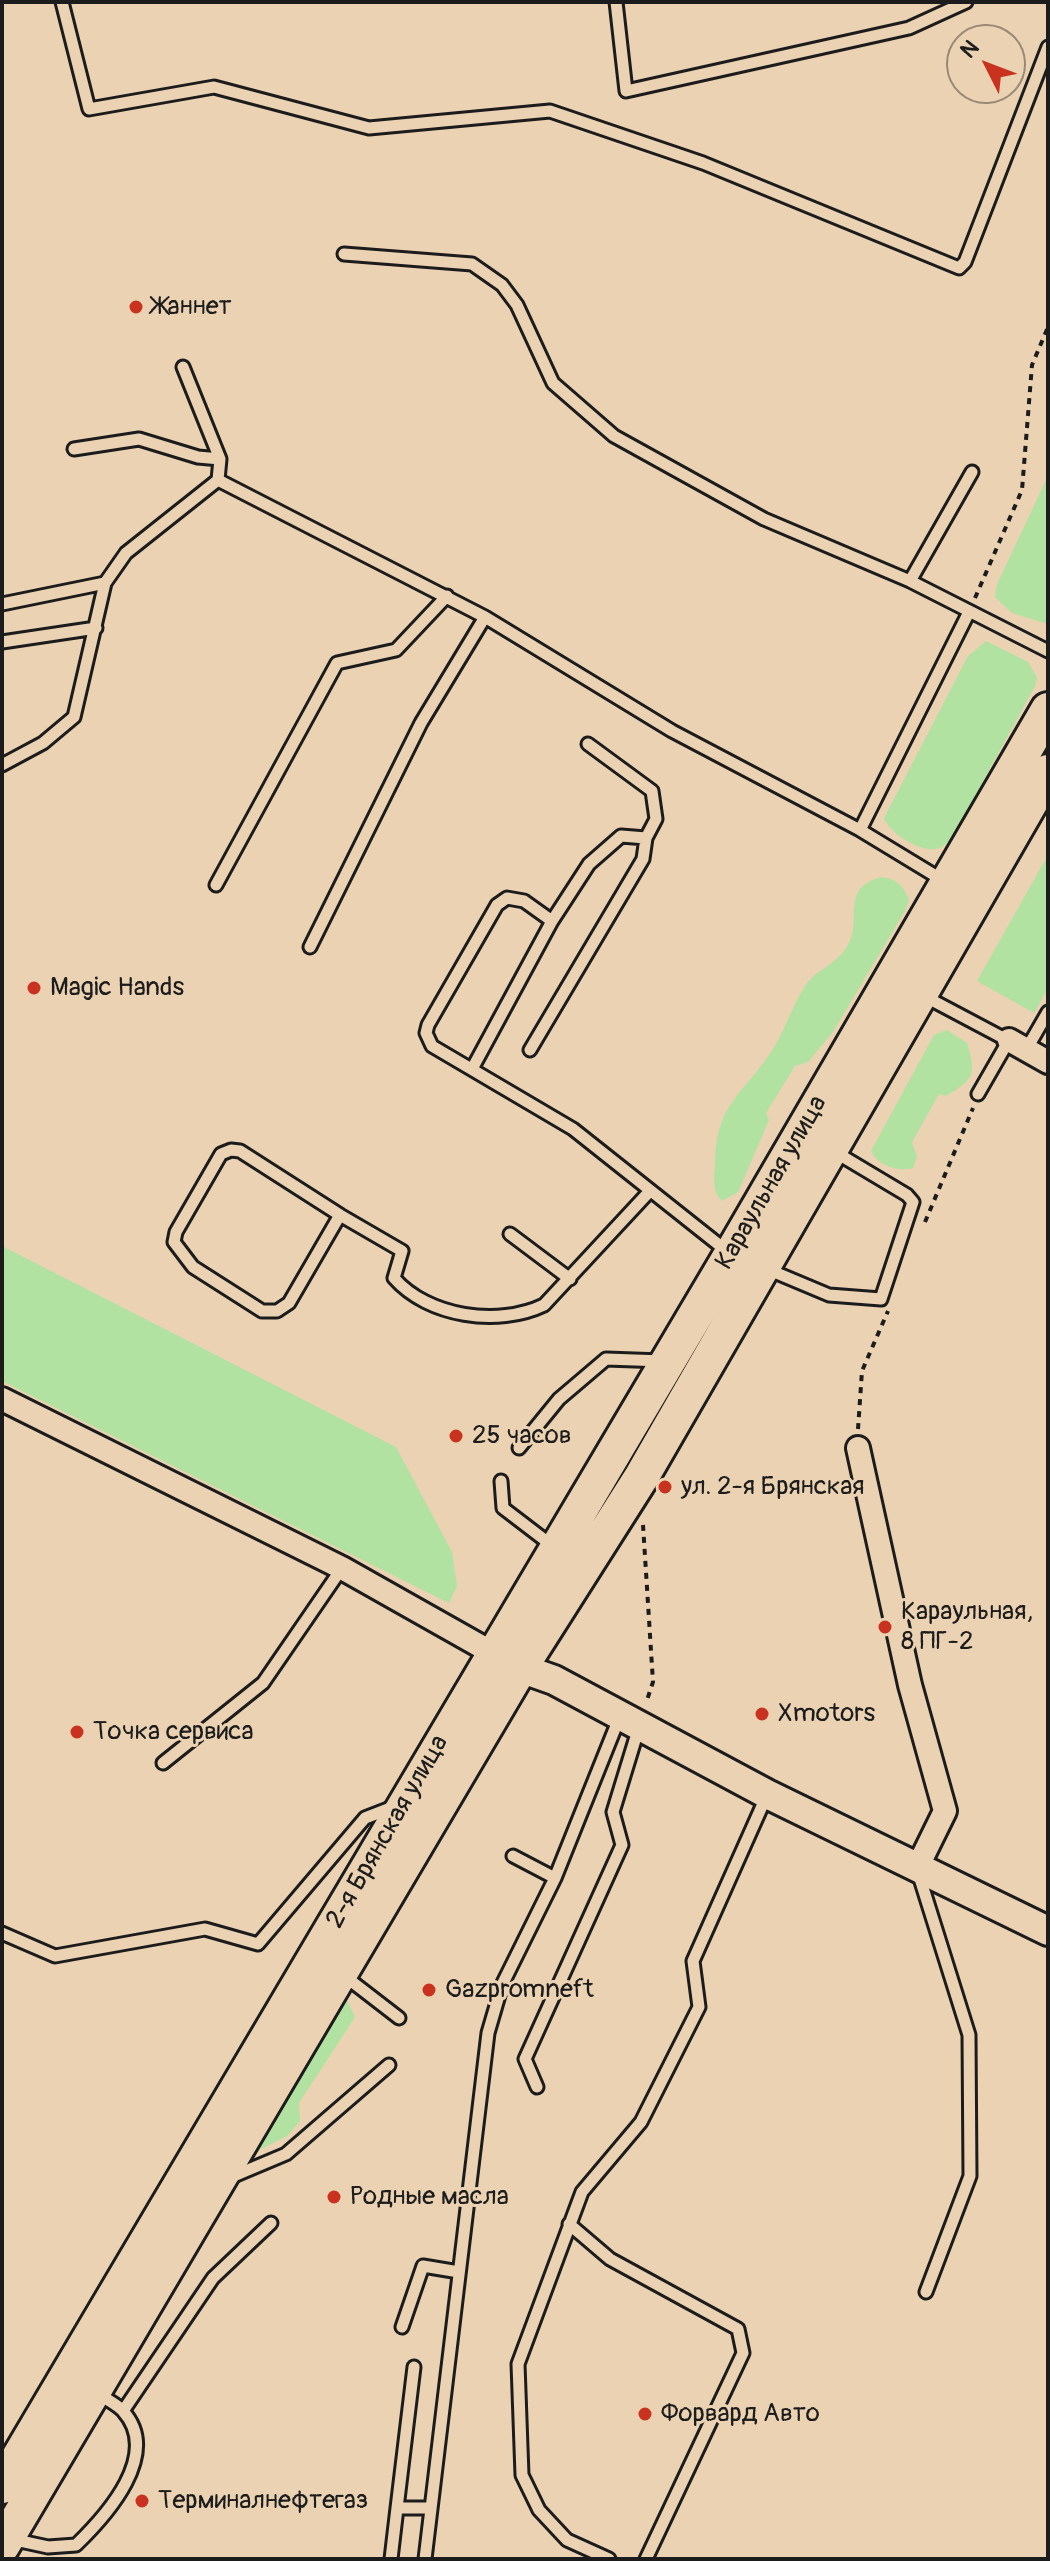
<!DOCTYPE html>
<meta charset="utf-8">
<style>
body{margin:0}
#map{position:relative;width:1050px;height:2561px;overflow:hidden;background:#ead2b2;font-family:Pangolin,sans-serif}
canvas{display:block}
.frame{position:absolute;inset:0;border:4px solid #1c1c1c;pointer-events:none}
.north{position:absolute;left:946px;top:24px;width:80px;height:80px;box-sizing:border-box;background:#ead2b2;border:2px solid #988976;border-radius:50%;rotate:312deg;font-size:22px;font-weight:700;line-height:32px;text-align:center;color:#1c1c1c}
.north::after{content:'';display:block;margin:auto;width:28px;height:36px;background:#c8321e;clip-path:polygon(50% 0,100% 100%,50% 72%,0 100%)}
</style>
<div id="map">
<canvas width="1050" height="2561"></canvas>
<div class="frame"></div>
<div class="north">N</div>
</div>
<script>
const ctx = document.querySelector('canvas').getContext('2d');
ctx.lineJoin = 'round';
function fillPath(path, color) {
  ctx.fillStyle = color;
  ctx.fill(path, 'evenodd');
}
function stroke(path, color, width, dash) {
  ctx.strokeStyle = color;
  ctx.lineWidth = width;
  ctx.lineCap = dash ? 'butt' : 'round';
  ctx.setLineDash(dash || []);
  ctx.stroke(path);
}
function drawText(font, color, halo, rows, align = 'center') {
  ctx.font = font + ' Pangolin,sans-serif';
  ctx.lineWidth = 6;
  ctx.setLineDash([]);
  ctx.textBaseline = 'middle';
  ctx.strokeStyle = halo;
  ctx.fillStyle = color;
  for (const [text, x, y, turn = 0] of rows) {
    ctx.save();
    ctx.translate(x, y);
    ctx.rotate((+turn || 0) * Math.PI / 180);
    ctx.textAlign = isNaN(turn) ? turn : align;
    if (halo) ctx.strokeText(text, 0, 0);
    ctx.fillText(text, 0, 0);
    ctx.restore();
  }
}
const green = new Path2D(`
 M1048 476V624L1012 613 995 597 997 584Z
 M986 641 1028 662 1037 678 1035 686 951 840C947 842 944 846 940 848 923 855 889 833 884 818L968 656Z
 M1048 855V988L1034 1013 977 981Z
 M881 877C897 879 902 884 909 899L906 909 833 1032 808 1062 795 1066 766 1113 769 1120 738 1192 722 1201C712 1191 714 1179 715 1166 715 1101 746 1094 776 1044 787 1024 794 1002 807 983 817 970 834 965 844 951 867 922 836 890 881 877Z
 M947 1030 967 1043C977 1075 974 1079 946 1096L939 1094 912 1142 917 1157 913 1168C898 1172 878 1166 871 1151L934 1035Z
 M2 1246 396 1447 452 1552 457 1586 449 1603 2 1381Z
 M345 1996 355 2017 299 2103 300 2121 287 2136 251 2154Z`);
const path = new Path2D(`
 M975 598 1022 490 1032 365 1048 327
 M925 1222 973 1108
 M858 1429 862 1371 888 1311
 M643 1525 653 1682 646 1703`);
const service = new Path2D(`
 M62 2 89 109 214 87 369 128 550 111 703 163 959 268 965 262 1048 47
 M616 2 626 91 909 28 966 2
 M344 254 472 264 502 285 517 305 553 383 614 436 764 519 910 581 1048 651
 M183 367 220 459 218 480 485 617 672 731 860 830 944 881
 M74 449 139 439 198 457 220 459
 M910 581 972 472
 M2 604 105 583 126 553 218 480
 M2 642 96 628
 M2 765 43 743 74 717 105 583
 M860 830 969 612
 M216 885 337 663 396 650 447 596
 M552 921 524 901 507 898 497 905 428 1025 426 1033 432 1046 573 1129 728 1252
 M310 947 421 723 485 617
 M924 996 1026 1050 1048 1012
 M530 1050 643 859 646 838
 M472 1069 552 921 589 864 621 836 646 838 656 819 652 791 588 744
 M978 1094 1009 1040
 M340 1215 240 1151 231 1150 221 1154 176 1232 174 1242 193 1267 262 1311H277L289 1303 340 1215 402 1251 394 1278C428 1317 498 1327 544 1305L649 1192
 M510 1234 570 1279
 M767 1269 829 1295 881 1299 913 1202 907 1195 835 1152
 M519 1448 559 1399 606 1359 663 1361
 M501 1481 503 1508 554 1547
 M163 1763 263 1683 342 1568
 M513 1856 555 1878
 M918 1872 969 2035 970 2176 926 2292
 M2 1933 55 1956 205 1929 258 1944 365 1818 396 1806
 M342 1974 399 2018
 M537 2087 525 2059 622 1845 613 1812 639 1727
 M229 2178 286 2154 389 2065
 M569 2224 610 2259 738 2329 743 2353 646 2559
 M402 2327 423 2266 459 2272
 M414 2367 397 2508H431
 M123 2411 213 2278 271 2223
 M11 2539 48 2547 76 2545C107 2515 162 2454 123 2411 117 2404 105 2399 98 2393
 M391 2559 397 2508
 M425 2559 488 2033 502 1985 555 1878 620 1716
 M609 2559 567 2540 539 2510 522 2475 518 2364 582 2192 641 2122 699 2007 693 1961 767 1795`);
const minor = new Path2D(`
 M1009 1040 1048 1062
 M2 1399 342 1568 505 1660
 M858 1448 910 1685 945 1811 917 1868`);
const tertiary = new Path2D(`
 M520 1668 554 1680 767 1794 1048 1931`);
const primary = new Path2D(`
 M2 2486 731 1255 1048 710
 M2 2546 520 1668 642 1476 1048 772`);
const markers = [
 [136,307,8,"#c8321e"],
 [34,988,8,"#c8321e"],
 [456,1436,8,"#c8321e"],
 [665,1487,8,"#c8321e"],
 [885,1627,8,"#c8321e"],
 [762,1714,8,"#c8321e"],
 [77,1732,8,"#c8321e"],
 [429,1990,8,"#c8321e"],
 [334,2197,8,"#c8321e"],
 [645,2414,8,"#c8321e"],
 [142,2501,8,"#c8321e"]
];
const poiNames = [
 ["Жаннет",152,307],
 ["Magic Hands",50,988],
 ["25 часов",472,1436],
 ["ул. 2-я Брянская",681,1487],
 ["Караульная,",901,1612],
 ["8 ПГ-2",901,1642],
 ["Xmotors",778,1714],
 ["Точка сервиса",93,1732],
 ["Gazpromneft",445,1990],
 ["Родные масла",350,2197],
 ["Форвард Авто",661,2414],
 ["Терминалнефтегаз",158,2501]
];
const streetNames = [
 ["Караульная улица",772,1183,-60],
 ["2-я Брянская улица",388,1832,-60]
];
fillPath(green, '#b2e2a1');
stroke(service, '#1c1c1c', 17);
stroke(minor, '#1c1c1c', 28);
stroke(tertiary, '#1c1c1c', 34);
stroke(primary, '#1c1c1c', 40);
stroke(path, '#1c1c1c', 4, [6, 6]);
stroke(service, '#ead2b2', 11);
stroke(minor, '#ead2b2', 22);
stroke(tertiary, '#ead2b2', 28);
stroke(primary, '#ead2b2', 34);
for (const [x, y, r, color] of markers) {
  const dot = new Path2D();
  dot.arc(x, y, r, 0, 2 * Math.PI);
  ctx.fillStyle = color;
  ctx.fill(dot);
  stroke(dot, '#ead2b2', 3);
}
drawText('26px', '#1c1c1c', '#ead2b2', poiNames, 'left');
drawText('26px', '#1c1c1c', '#ead2b2', streetNames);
</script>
